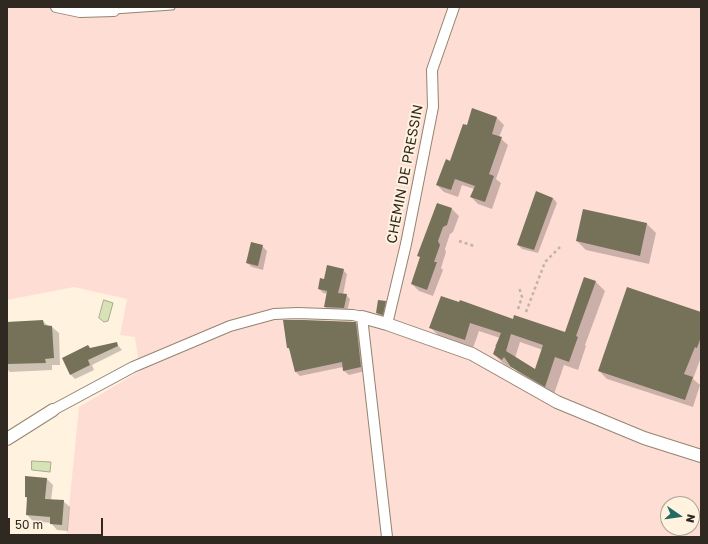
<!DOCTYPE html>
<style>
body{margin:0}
#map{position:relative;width:708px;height:544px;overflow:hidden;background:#fff2df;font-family:"Golos Text",sans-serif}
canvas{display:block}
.frame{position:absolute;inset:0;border:8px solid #2f2921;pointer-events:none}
.north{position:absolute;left:660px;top:496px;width:40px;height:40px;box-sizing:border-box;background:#fff2df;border:1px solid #aca293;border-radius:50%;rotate:103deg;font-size:11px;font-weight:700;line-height:16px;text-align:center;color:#2f2921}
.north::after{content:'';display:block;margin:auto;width:14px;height:18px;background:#236b61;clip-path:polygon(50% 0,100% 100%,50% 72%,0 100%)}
.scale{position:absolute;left:8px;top:518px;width:95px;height:18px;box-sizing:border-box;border:2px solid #2f2921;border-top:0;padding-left:5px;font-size:12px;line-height:14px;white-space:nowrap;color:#2f2921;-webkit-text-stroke:3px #fff2df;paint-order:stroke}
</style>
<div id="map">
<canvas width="708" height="544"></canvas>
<div class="frame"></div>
<div class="north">N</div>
<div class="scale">50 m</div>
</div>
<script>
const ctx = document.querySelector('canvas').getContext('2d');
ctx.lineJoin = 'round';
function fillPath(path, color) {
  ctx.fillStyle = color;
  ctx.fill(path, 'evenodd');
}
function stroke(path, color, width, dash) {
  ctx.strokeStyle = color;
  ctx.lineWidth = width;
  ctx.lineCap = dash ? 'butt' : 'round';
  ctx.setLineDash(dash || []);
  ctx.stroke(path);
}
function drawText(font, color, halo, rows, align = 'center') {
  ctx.font = font + ' "Golos Text",sans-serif';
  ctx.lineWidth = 4;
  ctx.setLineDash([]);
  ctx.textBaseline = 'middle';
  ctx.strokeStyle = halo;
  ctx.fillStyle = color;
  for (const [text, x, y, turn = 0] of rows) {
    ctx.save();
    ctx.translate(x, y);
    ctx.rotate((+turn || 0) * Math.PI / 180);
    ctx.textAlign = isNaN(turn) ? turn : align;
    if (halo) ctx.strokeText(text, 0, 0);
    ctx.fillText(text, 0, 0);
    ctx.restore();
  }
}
const green = new Path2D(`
 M7 7H701V537H66L79 407 140 371 135 337 120 335 127 299 74 287 7 300ZM668 504H692V528H668Z`);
const water = new Path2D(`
 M104 300 113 303 108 321 104 322 99 318Z
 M32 461 51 462 50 472 32 470Z`);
const shadow = new Path2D(`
 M473 110 497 118 504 125 499 137 508 145 496 179 501 183 492 209 478 204 471 197 474 189 462 185 458 197 444 192 437 185 451 162 467 126Z
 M553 198 557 203 538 253 522 249 518 245Z
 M437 204 452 209 459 216 453 232 450 234 445 249 446 252 441 268 443 270 433 296 419 291 412 284 421 258 419 256Z
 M584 210 647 224 656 233 649 264 586 250 577 241Z
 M262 246 267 251 263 270 252 267 247 263Z
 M343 270 347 274 343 295H346L350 299 347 312 329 311 325 307 328 294 323 293 319 289 325 280Z
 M585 279 596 282 605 291 585 345 586 346 578 370 564 365 554 394 521 375 512 366 511 368 503 363 494 354 500 338 479 331 473 348 439 336 430 327 442 297 514 320 565 333ZM520 342 543 350 536 371 515 358Z
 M385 302 387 304 384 316 379 315 377 313Z
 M701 313V357L693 379 700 385 693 407 607 379 599 371Z
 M43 321 48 326 52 327 59 333 60 365H52V370L10 372 7 369V322Z
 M356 323 360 328 365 371 349 375 344 371 343 367 300 376 295 371 290 350 288 348Z
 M116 343 122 350 92 365 94 370 75 379 71 375 63 359Z
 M47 479 53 485 51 500 63 501 70 507 68 531 57 530 51 523 33 521 27 515 28 499 26 497Z
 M7 536H16L17 537H7Z`);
const building = new Path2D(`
 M472 108 497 117 492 134 502 137 489 174 494 176 485 202 470 197 475 186 455 179 451 190 436 185 446 159 450 161 463 124 467 125Z
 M536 191 553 198 534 250 517 245Z
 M437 203 452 208 447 225 443 227 438 241 440 245 434 262H437L427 290 411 284 420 257 417 256Z
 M583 209 647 223 640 256 576 241Z
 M251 242 263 245 258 266 246 263Z
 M327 265 344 269 338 293 347 294 344 308 324 307 327 291 318 289 320 278 324 279Z
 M584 277 596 281 576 336 578 337 569 362 555 357 545 387 511 367 504 357 502 360 493 354 496 346 495 345H496L501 333 470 323 465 340 429 328 441 296 459 302 460 300 513 319 514 315 565 332ZM511 334 543 345 535 369 506 351Z
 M627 287 701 312V337L697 348 695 347 684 374 693 377 685 400 598 371Z
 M378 300 386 301 383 315 376 313Z
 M43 320 44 325 52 326 54 358 45 359 46 363 7 364V322Z
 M283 320H304L356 322 361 367 343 371 342 362 295 372 289 348H287Z
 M117 342 118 346 88 360 90 365 70 375 62 358 88 345 90 348Z
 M25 476 47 478 45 499 64 500 62 525 50 524V517L26 515 27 497H25Z`);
const path = new Path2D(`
 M459 241 474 246
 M518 309 522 297 519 287
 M526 312 545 262 560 247`);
const service = new Path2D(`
 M114 11 172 7`);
const minor = new Path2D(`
 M56 7 80 12 114 11
 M387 324 406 244 433 107 432 70 454 7
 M53 410 133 367 230 326 274 314 298 313 353 315 362 317 387 537`);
const tertiary = new Path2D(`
 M362 317 387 324 472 354 557 402 644 438 701 456
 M7 439 53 410`);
const streetNames = [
 ["CHEMIN DE PRESSIN",405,174,-79]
];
fillPath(green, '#feddd4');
fillPath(water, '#d7e3b6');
stroke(water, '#a5ab89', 1);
fillPath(shadow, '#0003');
fillPath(building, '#76725a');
stroke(service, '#938570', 7);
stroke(minor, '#938570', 12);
stroke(tertiary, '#938570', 14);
stroke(path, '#bfb4a5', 2.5, [3, 3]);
stroke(service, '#fff', 5);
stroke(minor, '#fff', 10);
stroke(tertiary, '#fff', 12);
drawText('14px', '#2f2921', '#fff2df', streetNames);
</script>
